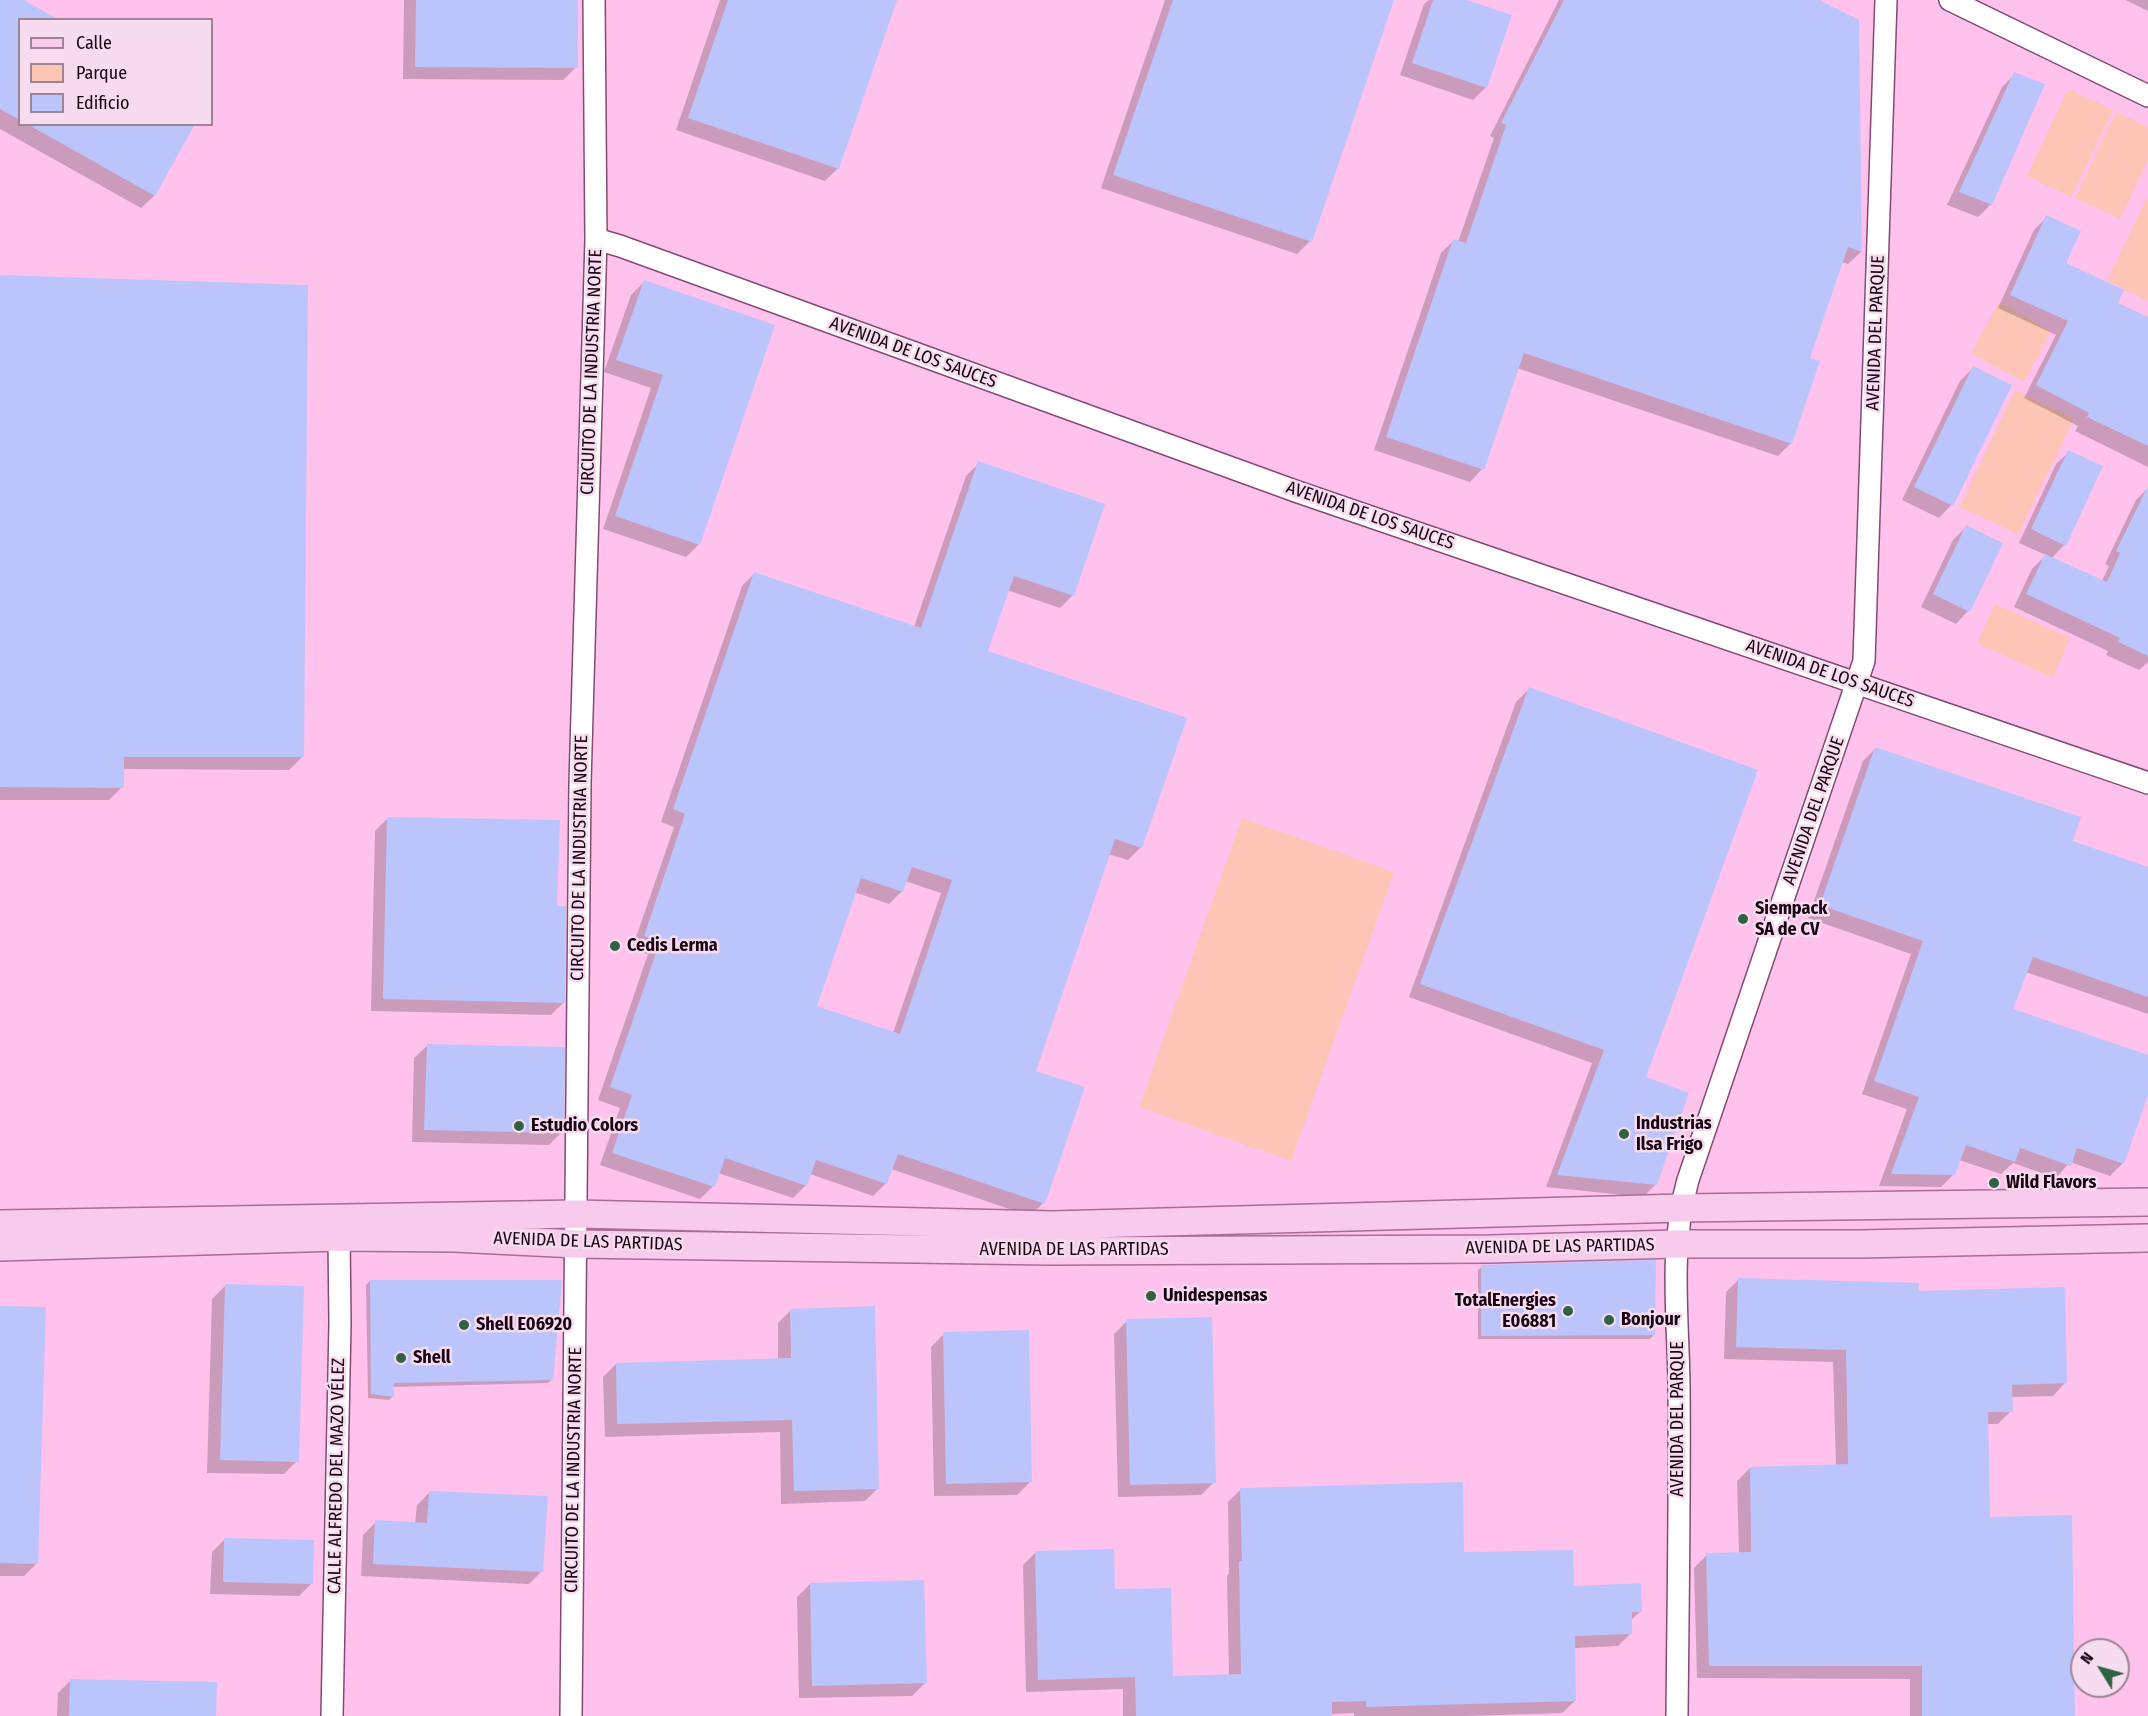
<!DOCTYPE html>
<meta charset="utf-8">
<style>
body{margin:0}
#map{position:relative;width:2148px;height:1716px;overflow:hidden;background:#f7dbee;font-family:"Fira Sans Condensed",sans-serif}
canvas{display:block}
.legend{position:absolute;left:18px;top:18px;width:195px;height:108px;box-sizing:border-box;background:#f7dbee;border:2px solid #9e8596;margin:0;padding:8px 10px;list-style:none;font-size:18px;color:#180413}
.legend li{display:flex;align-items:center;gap:12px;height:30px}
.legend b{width:30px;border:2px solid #9e8596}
.north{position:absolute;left:2070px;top:1638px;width:60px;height:60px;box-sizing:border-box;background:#f7dbee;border:2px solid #9e8596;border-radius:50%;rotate:307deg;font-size:16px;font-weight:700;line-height:24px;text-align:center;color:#180413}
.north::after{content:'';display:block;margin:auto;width:21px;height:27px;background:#2f6145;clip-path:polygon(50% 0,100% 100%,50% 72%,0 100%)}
</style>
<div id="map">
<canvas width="2148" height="1716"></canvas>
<ul class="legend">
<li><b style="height:8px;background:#f8caeb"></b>Calle</li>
<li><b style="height:16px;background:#fdc5b5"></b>Parque</li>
<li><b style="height:16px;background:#bcc5fb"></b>Edificio</li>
</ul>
<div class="north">N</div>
</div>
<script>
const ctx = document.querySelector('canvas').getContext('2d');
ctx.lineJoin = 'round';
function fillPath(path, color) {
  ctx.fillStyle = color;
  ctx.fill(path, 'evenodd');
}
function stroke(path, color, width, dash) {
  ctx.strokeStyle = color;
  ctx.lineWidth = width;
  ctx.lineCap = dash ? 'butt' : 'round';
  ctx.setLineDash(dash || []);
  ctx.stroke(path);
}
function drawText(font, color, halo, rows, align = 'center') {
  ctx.font = font + ' "Fira Sans Condensed",sans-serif';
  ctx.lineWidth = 5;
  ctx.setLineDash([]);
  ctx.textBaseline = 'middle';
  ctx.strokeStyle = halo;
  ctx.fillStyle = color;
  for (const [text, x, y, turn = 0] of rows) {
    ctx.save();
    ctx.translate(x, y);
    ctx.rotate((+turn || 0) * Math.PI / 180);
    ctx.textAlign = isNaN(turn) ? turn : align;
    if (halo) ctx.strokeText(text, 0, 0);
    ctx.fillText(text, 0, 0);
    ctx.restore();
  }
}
const built = new Path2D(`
 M0 0H2148V1716H0ZM20 20H212V124H20ZM2082 1650H2118V1686H2082Z`);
const green = new Path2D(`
 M2068 89 2113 110 2071 197 2027 176Z
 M2116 112 2148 127V160L2120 219 2075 198Z
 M2148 196V301L2107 281Z
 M1999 302 2051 331 2024 382 1971 353Z
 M2015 390 2074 419 2018 534 1960 507Z
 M1995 604 2070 638 2053 678 1977 643Z
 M1242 818 1394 872 1291 1161 1139 1107Z`);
const shadow = new Path2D(`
 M0 0H21L20 124H194L154 196 141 208 0 129Z
 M404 0H577L576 67 563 80 403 79Z
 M720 0H895L838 168 825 181 676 130Z
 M1165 0H1393L1310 241 1297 254 1101 188Z
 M1429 0H1462L1486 87 1473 100 1400 75 1424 4Z
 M1559 0H1816L1858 21 1861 252 1848 264 1841 262 1808 359 1791 443 1778 456 1517 368 1482 469 1470 482 1374 450 1441 253 1454 240 1458 242 1494 138 1490 136Z
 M2126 0H2148V11Z
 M2015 74 1991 204 1978 217 1947 205 2002 87Z
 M2047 217 2064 264 2116 303 2148 318V467L2075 431 2078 426 2024 398 2056 335 1998 308 2034 230Z
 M0 276 302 757 289 770 123 769 122 787 109 800H0Z
 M644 282 699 544 686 557 603 529 651 388 604 372 631 295Z
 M1973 368 1951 505 1939 518 1902 500 1960 381Z
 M2069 452 2064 545 2051 559 2102 581 2109 566 2105 564 2136 500 2148 488V662L2139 670 2106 655 2108 651 2014 607 2032 569 2046 555 2019 543 2056 464Z
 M979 463 1073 595 1060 608 1007 590 986 652 1141 847 1128 860 1108 854 1034 1071 1043 1203 1030 1216 891 1169 886 1183 873 1196 810 1174 806 1185 793 1198 718 1173 713 1186 700 1199 600 1165 620 1108 598 1100 648 954 632 949 674 827 661 822 742 586 755 573 914 627 966 476ZM905 881 941 893 893 1033 816 1007 854 892 889 904 902 891Z
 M1966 527 1968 611 1956 624 1921 607 1953 540Z
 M1529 689 1644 1078 1656 1184 1643 1197 1546 1187 1592 1063 1409 997 1516 702Z
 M1876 748 2071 842 2148 867V1014L2026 972 2011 1010 2148 1057V1091L2123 1163 2110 1176 2070 1162 2056 1178 2013 1163 2001 1174 1959 1160 1954 1174 1941 1187 1879 1186 1907 1109 1862 1094 1911 954 1808 918 1863 761Z
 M388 818 556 907 564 1002 551 1015 371 1011 375 831Z
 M427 1046 562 1132 549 1145 412 1142 414 1058Z
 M1482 1266 1654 1335 1650 1339H1478V1270Z
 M1739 1279 1917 1293 2065 1383 2053 1396 2011 1397V1411L1998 1424H1987L1989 1518 2074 1716H1910V1679L1697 1678 1694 1568 1707 1555 1739 1554 1737 1481 1750 1468 1836 1466 1833 1362 1724 1359 1726 1292Z
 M370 1281 552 1379 548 1383 393 1387V1396L389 1400 368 1398 366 1285Z
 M225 1286 297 1461 284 1474 207 1473 212 1299Z
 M0 1307 37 1563 24 1576H0Z
 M791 1310 878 1488 865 1501 781 1504 780 1432 605 1437 603 1377 616 1364 778 1360V1323Z
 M1127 1321 1214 1482 1201 1495 1118 1497 1114 1334Z
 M944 1334 1030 1482 1017 1495 934 1496 931 1347Z
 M1241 1489 1572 1587 1641 1611 1630 1621 1631 1633 1618 1646 1574 1648 1575 1701 1562 1713 1466 1716H1354V1713L1331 1714V1716H1123V1689L1026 1692 1023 1565 1036 1552 1114 1591 1172 1678 1229 1676 1227 1576 1229 1573 1228 1502Z
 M430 1492 542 1571 529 1584 361 1576 363 1535 376 1522 415 1524 417 1505Z
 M225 1539 312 1583 299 1596 210 1594 212 1552Z
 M810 1584 925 1683 912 1696 799 1698 797 1597Z
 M71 1680 214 1716H57L58 1693Z`);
const building = new Path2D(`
 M0 0H24L59 20H20V120L0 109Z
 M416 0H578V68L415 67Z
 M728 0H897L839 169 688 118Z
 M1173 0H1394L1312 242 1113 175Z
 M1433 0H1467L1512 15 1487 88 1412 63Z
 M1564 0H1819L1859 20 1862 252 1848 247 1810 358 1820 361 1792 444 1524 353 1484 470 1386 437 1453 239 1466 243 1506 125 1501 123Z
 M2014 72 2045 84 1992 205 1959 192Z
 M27 124H195L155 196Z
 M2046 215 2081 231 2066 263 2124 290 2118 303 2148 317V446L2087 417 2089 413 2036 385 2068 321 2010 295Z
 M0 275 308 285 304 757H124V788L0 787Z
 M644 280 775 325 700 545 615 516 663 375 616 360Z
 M1973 366 2012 385 1953 506 1914 487Z
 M2068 450 2103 466 2066 546 2031 529Z
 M978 461 1105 504 1074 596 1014 576 988 651 1187 718 1142 848 1115 839 1036 1071 1085 1087 1045 1204 898 1154 887 1184 816 1160 807 1186 725 1158 715 1187 612 1153 632 1095 610 1087 660 941 644 936 685 814 673 809 754 572 921 628ZM912 867 952 880 900 1034 817 1006 861 878 903 892Z
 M2148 486V656L2118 642 2120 638 2026 594 2045 554 2107 582 2120 553 2116 551Z
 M1966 525 2003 543 1970 612 1933 594Z
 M1529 687 1758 770 1646 1077 1689 1093 1657 1185 1557 1175 1604 1050 1420 984Z
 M1875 747 2081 817 2073 841 2148 867V997L2033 957 2013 1009 2148 1055V1095L2124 1164 2077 1148 2071 1166 2020 1148 2015 1162 1966 1145 1955 1175 1891 1174 1919 1097 1874 1081 1923 941 1820 905Z
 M387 817 560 820 557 906H566L565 1003 383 999Z
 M427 1044 565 1047 564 1133 424 1130Z
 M1656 1260 1655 1335 1481 1336V1265Z
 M1738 1278 1919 1283 1918 1291 2065 1287 2067 1383 2012 1385 2013 1412H1988L1990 1517 2072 1515 2075 1716H1922V1666H1709L1706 1553 1751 1552 1750 1467 1848 1464 1846 1350 1736 1347Z
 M370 1280H562L553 1380 394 1383V1397L371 1394Z
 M225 1284 304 1286 299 1462 220 1460Z
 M0 1306 46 1307 38 1564 0 1563Z
 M875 1306 879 1489 794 1491 792 1420 617 1424 616 1363 791 1358 790 1309Z
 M1212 1317 1216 1483 1130 1485 1126 1319Z
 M1029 1330 1032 1482 946 1484 943 1332Z
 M1463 1482 1464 1552 1573 1550 1574 1586 1641 1583 1642 1612H1632V1634L1575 1636 1576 1701 1366 1707V1701L1332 1702V1716H1136L1135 1677 1038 1680 1035 1551 1114 1549 1115 1589 1171 1588 1173 1676 1241 1674 1239 1561H1242L1240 1488Z
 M429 1491 548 1496 543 1572 373 1564 375 1520 427 1523Z
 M224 1538 314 1540 313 1584 223 1582Z
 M924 1580 927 1683 812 1686 810 1583Z
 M70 1679 217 1682 216 1716H69Z`);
const minor = new Path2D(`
 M1950 0 2148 96
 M596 239 620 246 1298 492 2148 783
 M332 1716 340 1323 339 1237
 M571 1716 580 783 596 239 594 0
 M1677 1716C1678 1605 1680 1494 1679 1384 1678 1316 1669 1246 1688 1180L1864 661 1886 0`);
const major = new Path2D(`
 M0 1224 576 1214 1053 1225 1682 1208 2148 1202
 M0 1247 339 1237 454 1238 576 1244 1049 1251 1490 1249 1676 1244H1860L2148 1238`);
const markers = [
 [1743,919,6,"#2f6145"],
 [615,946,6,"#2f6145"],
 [519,1126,6,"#2f6145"],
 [1624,1134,6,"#2f6145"],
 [1994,1183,6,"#2f6145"],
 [1151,1296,6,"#2f6145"],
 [1568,1311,6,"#2f6145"],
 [1609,1320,6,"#2f6145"],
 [464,1325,6,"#2f6145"],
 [401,1358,6,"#2f6145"]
];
const streetNames = [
 ["AVENIDA DEL PARQUE",1876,333,-88],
 ["AVENIDA DE LOS SAUCES",913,353,20],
 ["CIRCUITO DE LA INDUSTRIA NORTE",592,372,-88],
 ["AVENIDA DE LOS SAUCES",1370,516,19],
 ["AVENIDA DE LOS SAUCES",1830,674,19],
 ["AVENIDA DEL PARQUE",1814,811,-71],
 ["CIRCUITO DE LA INDUSTRIA NORTE",580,858,-89],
 ["AVENIDA DE LAS PARTIDAS",588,1242,2],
 ["AVENIDA DE LAS PARTIDAS",1560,1247,-1],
 ["AVENIDA DE LAS PARTIDAS",1074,1250],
 ["AVENIDA DEL PARQUE",1678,1419,-90],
 ["CIRCUITO DE LA INDUSTRIA NORTE",574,1470,-89],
 ["CALLE ALFREDO DEL MAZO VÉLEZ",337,1476,-89]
];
const poiNames = [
 ["Siempack",1755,909],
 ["SA de CV",1755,930],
 ["Cedis Lerma",627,946],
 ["Industrias",1636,1124],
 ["Ilsa Frigo",1636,1145],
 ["Estudio Colors",531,1126],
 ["Wild Flavors",2006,1183],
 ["Unidespensas",1163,1296],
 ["TotalEnergies",1556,1301,"right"],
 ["E06881",1556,1322,"right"],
 ["Bonjour",1621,1320],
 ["Shell E06920",476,1325],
 ["Shell",413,1358]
];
fillPath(built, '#fec2ec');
fillPath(green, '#fdc5b5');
fillPath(shadow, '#0003');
fillPath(building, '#bcc5fb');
stroke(minor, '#844a75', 24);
stroke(major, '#a66d97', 30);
stroke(minor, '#fff', 21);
stroke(major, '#f8caeb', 27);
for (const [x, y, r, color] of markers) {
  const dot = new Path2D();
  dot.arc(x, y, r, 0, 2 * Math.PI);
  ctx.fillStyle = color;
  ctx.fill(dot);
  stroke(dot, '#f7dbee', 2);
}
drawText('18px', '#180413', '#f7dbee', streetNames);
drawText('bold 18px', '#180413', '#f7dbee', poiNames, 'left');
</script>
